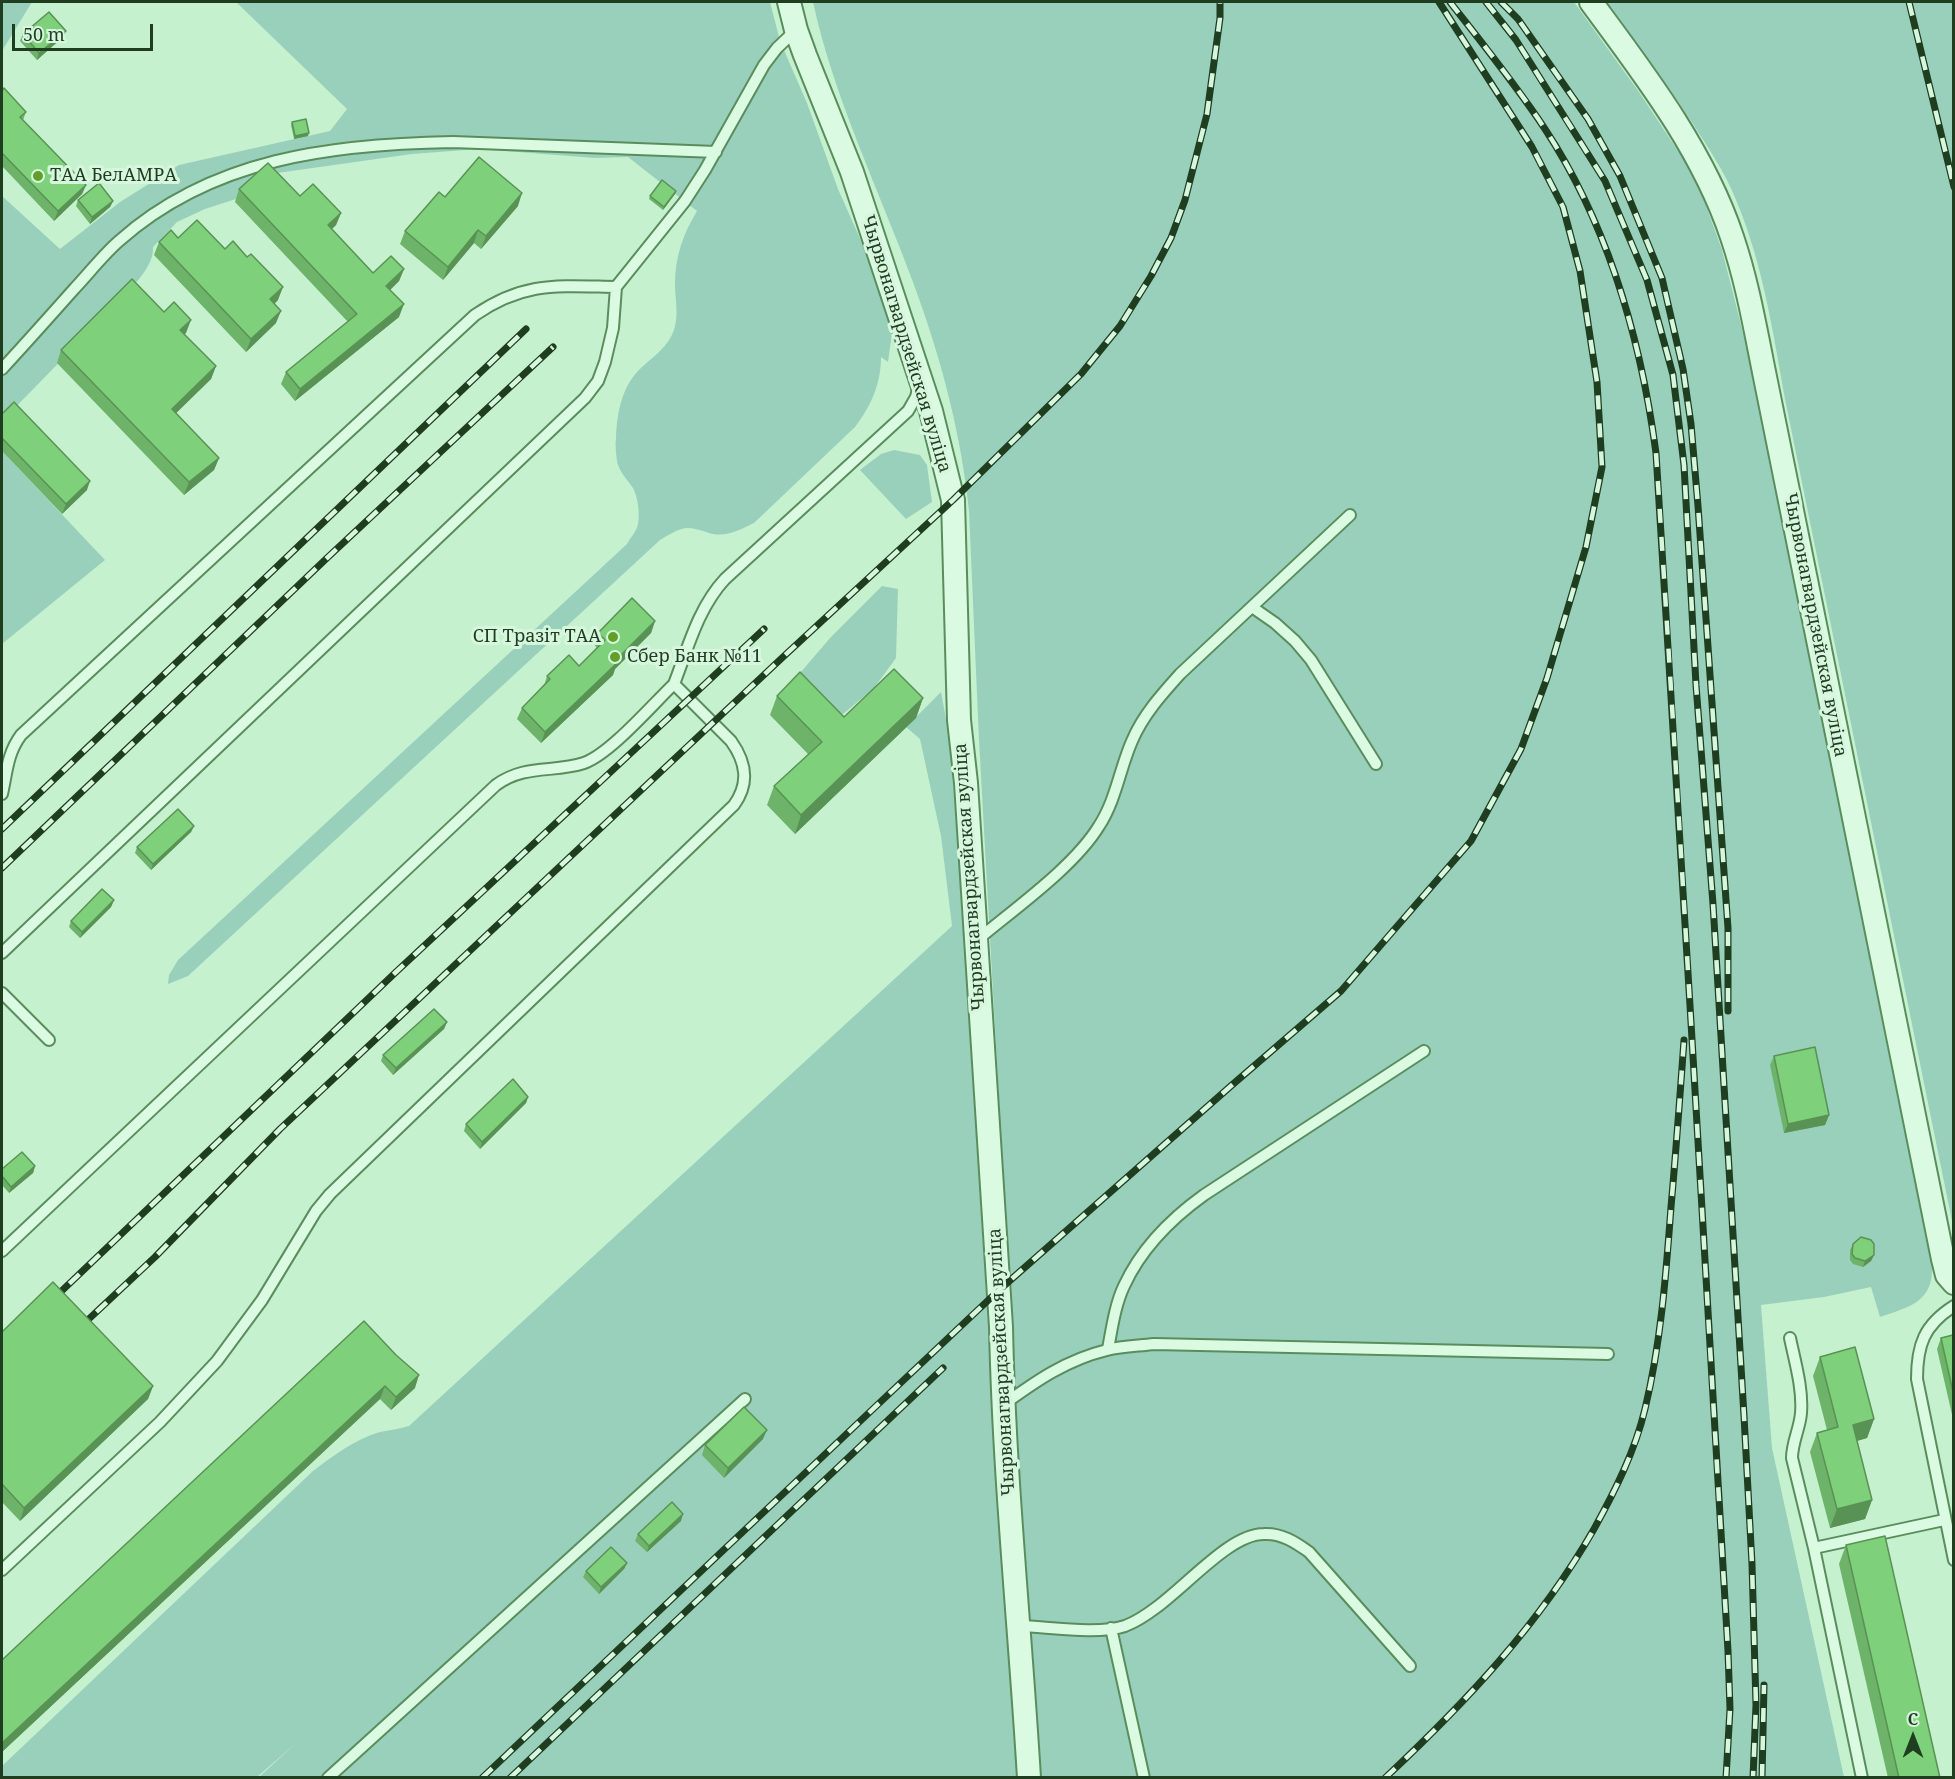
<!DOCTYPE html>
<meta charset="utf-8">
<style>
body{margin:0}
#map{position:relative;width:1955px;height:1779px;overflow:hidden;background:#c6f1cf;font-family:"Noto Serif",serif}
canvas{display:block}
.frame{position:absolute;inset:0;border:3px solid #1f3d1f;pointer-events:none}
.north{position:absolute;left:1883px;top:1707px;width:60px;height:60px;-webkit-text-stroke:4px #d6f7de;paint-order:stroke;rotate:0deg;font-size:16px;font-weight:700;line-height:24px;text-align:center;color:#1f3d1f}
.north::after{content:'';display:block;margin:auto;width:21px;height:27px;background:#1f3d1f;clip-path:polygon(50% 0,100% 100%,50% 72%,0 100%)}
.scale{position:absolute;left:12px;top:24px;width:141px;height:27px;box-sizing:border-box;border:3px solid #1f3d1f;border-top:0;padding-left:8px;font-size:18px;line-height:21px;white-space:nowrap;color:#1f3d1f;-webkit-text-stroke:4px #d6f7de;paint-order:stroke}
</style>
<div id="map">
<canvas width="1955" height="1779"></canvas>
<div class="frame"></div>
<div class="north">С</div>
<div class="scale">50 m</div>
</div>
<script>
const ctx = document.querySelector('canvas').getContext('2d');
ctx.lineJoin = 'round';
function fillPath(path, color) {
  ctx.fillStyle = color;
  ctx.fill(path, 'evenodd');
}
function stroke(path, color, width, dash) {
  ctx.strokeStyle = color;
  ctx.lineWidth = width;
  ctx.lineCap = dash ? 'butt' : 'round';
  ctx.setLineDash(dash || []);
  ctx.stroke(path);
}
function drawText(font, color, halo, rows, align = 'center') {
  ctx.font = font + ' "Noto Serif",serif';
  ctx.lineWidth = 6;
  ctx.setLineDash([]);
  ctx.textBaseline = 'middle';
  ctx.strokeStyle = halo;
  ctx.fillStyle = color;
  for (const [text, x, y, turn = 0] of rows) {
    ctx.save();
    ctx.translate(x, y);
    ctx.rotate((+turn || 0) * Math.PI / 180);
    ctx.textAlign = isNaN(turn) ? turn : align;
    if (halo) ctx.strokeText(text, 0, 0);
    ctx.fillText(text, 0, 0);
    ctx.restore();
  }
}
const green = new Path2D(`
 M2 2H32L2 51Z
 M236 2H770L780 41 807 103 838 189 879 281 889 312 892 333 888 362 881 357C881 384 871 406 855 427L754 523C740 530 725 538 709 533 701 530 694 528 686 528 677 529 667 536 660 540L188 976 168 984 169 975 178 960 627 544C630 538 637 531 638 524 640 514 638 497 633 488 627 479 619 472 617 461 616 454 615 445 616 438 617 412 622 385 642 367 654 356 668 347 674 330 679 314 675 300 675 284 675 257 683 234 697 211L628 157 595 158 479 149 412 154 263 175 239 198 205 209 177 222 153 247C154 264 138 280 128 292L2 421V196L60 249 120 202 179 165 330 131 347 109Z
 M813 2H1574L1639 92 1684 160 1700 189 1722 250 1750 360 1932 1265C1934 1302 1909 1307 1880 1317L1871 1287 1824 1297 1761 1305 1772 1448 1844 1777H1041L1019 1462 979 740 969 511C961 433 941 358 914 285 880 192 834 99 813 2Z
 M1606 2H1953V1226L1785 399C1773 332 1763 264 1736 200 1725 172 1707 146 1691 121 1664 80 1635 41 1606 2Z
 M894 450 920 455 927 465 932 502 906 519 860 470 881 454Z
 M2 451 105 560 2 644Z
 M882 586 898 589 896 658 874 688 836 720 807 692 800 673 831 637Z
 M941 692 950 741 957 835 1017 1777H259L295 1744 257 1777 2 1778V1766L313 1471C333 1456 355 1439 380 1432 389 1430 399 1429 409 1426L952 926 941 836 920 739 906 727Z`);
const lane = new Path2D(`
 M2 369C27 342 51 315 75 288 90 272 103 255 119 241 212 158 333 144 453 142L716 152
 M1252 607 1275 623 1295 641 1311 660 1376 764
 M2 794C7 772 7 754 21 735L475 315C525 281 558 286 616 287
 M976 941C1014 909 1074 867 1099 826 1116 800 1120 768 1132 741 1143 715 1162 694 1180 674L1350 515
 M2 953 585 398 598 381 605 362 613 328 616 287 685 201 705 170 764 65 777 48 796 30
 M2 993 49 1040
 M2 1251 496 785C525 764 553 773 584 763 610 754 652 705 674 684
 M1954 1306C1924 1325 1917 1345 1917 1379L1954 1560
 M1790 1338C1795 1362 1803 1389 1801 1413 1800 1428 1792 1442 1792 1458L1814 1548 1862 1778
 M1108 1349C1112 1328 1115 1305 1124 1286 1141 1249 1172 1218 1204 1195L1424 1051
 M1003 1405C1036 1381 1066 1360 1107 1350 1122 1346 1138 1346 1154 1344L1608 1354
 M1814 1548 1944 1520
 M2 1570 160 1422 217 1361 262 1300 316 1211 330 1194 734 805C750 783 746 762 731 741L674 684C688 648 698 608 725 579L908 411 916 397 919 385
 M1020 1626C1049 1627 1098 1635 1125 1626 1171 1609 1222 1534 1264 1534 1281 1533 1295 1542 1309 1552L1410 1666
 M1111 1628 1144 1778
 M328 1778 745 1399`);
const street = new Path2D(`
 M789 2 796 30 805 55 852 172 931 411 953 500 959 720 966 783 1001 1327C1004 1477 1020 1627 1029 1778
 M1591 2C1645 75 1703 150 1732 237 1747 281 1755 327 1764 372L1943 1259 1947 1275 1954 1283`);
const rail = new Path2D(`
 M1450 2C1482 43 1516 85 1545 129 1608 225 1641 340 1656 453 1682 852 1704 1252 1728 1651L1730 1709 1726 1778
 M1486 2 1516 40 1605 181 1647 280 1673 375 1684 465 1696 685 1713 904 1744 1416 1752 1564 1756 1705 1753 1778
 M1501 2 1518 19 1588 119 1620 176 1662 278 1683 369 1691 424 1698 506 1728 928V1011
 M1909 2 1954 187
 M2 829 526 329
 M2 868 327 558 553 347
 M49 1303 396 972 764 629
 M76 1331 155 1257 280 1129 783 657 953 500 1081 374 1120 326 1151 276 1171 238 1185 200 1207 114 1220 18V2
 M482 1778 998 1291 1232 1085 1341 991 1471 841 1521 749 1547 678 1586 547 1602 467 1597 382 1580 271 1563 207 1532 147 1439 2
 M510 1778 943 1368
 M1385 1778C1465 1703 1539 1625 1594 1529 1615 1491 1635 1451 1645 1409 1661 1343 1666 1274 1671 1207 1676 1151 1680 1096 1684 1040
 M1762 1778 1764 1685`);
const wall = new Path2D(`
 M66 31 63 37 37 60 20 41 23 34Z
 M2 91 26 112 23 120 86 185 82 194 54 221 2 166Z
 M292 122 308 136 294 139 291 125Z
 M239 189 300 196 341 213 336 225 332 229 373 273 404 269 399 281 390 290 399 317 295 401 281 384 286 372 348 322 235 202Z
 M676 191 675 194 663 210 649 199 650 196Z
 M445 197 518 206 481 249 474 243 443 280 400 244 405 231Z
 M78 200 113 201 110 207 90 224 76 206Z
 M178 238 225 249 278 300 274 304 276 323 246 352 154 255 159 242Z
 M164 312 186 333 184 334 216 366 211 379 176 413 219 458 214 470 184 495 57 363 61 350Z
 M2 414 87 490 62 514 2 451Z
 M655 621 651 633 615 669 613 675 541 743 517 719 522 708 544 686 547 676 579 666 597 648 594 644 598 633Z
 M777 696 844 717 923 698 916 718 795 834 767 805 774 786 808 754 770 715Z
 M194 826 191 832 151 870 135 853 137 847Z
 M114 900 111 907 80 938 69 927 71 921Z
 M447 1022 444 1029 393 1075 381 1061 383 1055Z
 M1774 1056 1829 1115 1825 1125 1784 1133 1770 1065Z
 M528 1097 526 1103 480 1149 464 1131 466 1124Z
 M35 1166 33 1173 9 1193 2 1185V1169Z
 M1853 1244 1874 1255 1871 1261 1863 1267 1853 1264 1850 1260V1250Z
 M364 1321 415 1388 391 1410 380 1399 2 1752V1660Z
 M2 1332 153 1386 148 1399 20 1521 2 1502Z
 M1953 1335V1419L1937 1349 1941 1338Z
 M1820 1357 1874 1419 1867 1438 1857 1441 1872 1500 1865 1519 1830 1528 1810 1452 1817 1433 1827 1430 1813 1376Z
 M763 1439 724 1478 702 1455 705 1445Z
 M681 1521 647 1552 635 1541 638 1534Z
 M1846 1545 1940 1778H1888L1839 1564Z
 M627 1563 624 1569 599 1594 583 1577 586 1571Z`);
const shadedWall = new Path2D(`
 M66 31 63 37 37 60 39 53Z
 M309 133 308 136 294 139 295 136Z
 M86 185 82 194 54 221 58 211Z
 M676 191 675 194 663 210 664 207Z
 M522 193 518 206 481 249 486 236Z
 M113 201 110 207 90 224 92 217Z
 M341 213 336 225 323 237 328 225Z
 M478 230 474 243 443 280 448 267Z
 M404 269 399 281 382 298 386 286Z
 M283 287 278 300 266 312 270 299Z
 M404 304 399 317 295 401 300 389Z
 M281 311 276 323 246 352 251 339Z
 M191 320 186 333 176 343 180 330Z
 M216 366 211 379 167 422 172 409Z
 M219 458 214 470 184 495 189 482Z
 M90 481 87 490 62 514 66 504Z
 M655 621 651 633 615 669 613 675 541 743 545 732Z
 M923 698 916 718 795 834 801 815Z
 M194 826 191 832 151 870 153 864Z
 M114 900 111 907 80 938 82 932Z
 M447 1022 444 1029 393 1075 396 1068Z
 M528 1097 526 1103 480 1149 482 1142Z
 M1829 1115 1825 1125 1784 1133 1788 1124Z
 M35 1166 33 1173 9 1193 11 1187Z
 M1874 1255 1871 1261 1863 1267 1865 1261Z
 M419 1375 415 1388 391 1410 396 1397Z
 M153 1386 148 1399 20 1521 24 1508Z
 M385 1386 380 1399 2 1752V1743Z
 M1874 1419 1867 1438 1846 1444 1853 1425Z
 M767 1430 763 1439 724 1478 728 1468Z
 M1872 1500 1865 1519 1830 1528 1837 1509Z
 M683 1514 681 1521 647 1552 649 1546Z
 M627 1563 624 1569 599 1594 601 1587Z`);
const building = new Path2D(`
 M49 12 66 31 39 53 23 34Z
 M4 88 26 112 20 117 86 185 58 211 2 153V91Z
 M306 119 309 133 295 136 292 122Z
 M479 157 522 193 486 236 478 230 448 267 405 231 439 192 445 197Z
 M268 163 300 196 313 184 341 213 328 225 373 273 391 256 404 269 386 286 404 304 300 389 286 372 357 314 239 189Z
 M662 180 676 191 664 207 650 196Z
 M99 183 113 201 92 217 78 200Z
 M197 220 225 249 233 241 247 257 251 254 283 287 270 299 281 311 251 339 159 242 171 230 178 238Z
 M132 279 164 312 174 302 191 320 180 330 216 366 172 409 219 458 189 482 61 350Z
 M14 402 90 481 66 504 2 438V414Z
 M632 598 655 621 615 661 617 663 545 732 522 708 550 679 547 676 569 655 579 666 605 640 598 633Z
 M894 669 923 698 801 815 774 786 822 742 777 696 800 672 844 717Z
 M178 809 194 826 153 864 137 847Z
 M102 889 114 900 82 932 71 921Z
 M434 1009 447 1022 396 1068 383 1055Z
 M1815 1047 1829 1115 1788 1124 1774 1056Z
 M513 1079 528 1097 482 1142 466 1124Z
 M22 1152 35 1166 11 1187 2 1176V1169Z
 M1861 1237 1871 1240 1874 1244V1255L1865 1261 1855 1258 1852 1254 1853 1244Z
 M53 1282 153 1386 24 1508 2 1484V1332Z
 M364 1321 396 1355 419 1375 396 1397 385 1386 2 1743V1660Z
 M1953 1335V1392L1941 1338Z
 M1855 1347 1874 1419 1853 1425 1872 1500 1837 1509 1817 1433 1838 1427 1820 1357Z
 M744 1407 767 1430 728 1468 705 1445Z
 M672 1502 683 1514 649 1546 638 1534Z
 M1885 1536 1940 1778H1899L1846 1545Z
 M611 1547 627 1563 601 1587 586 1571Z`);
const markers = [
 [38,176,6,"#619f27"],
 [613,637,6,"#619f27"],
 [615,657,6,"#619f27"]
];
const poiNames = [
 ["ТАА БелАМРА",50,176],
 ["СП Тразіт ТАА",601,637,"right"],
 ["Сбер Банк №11",627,657]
];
const streetNames = [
 ["Чырвонагвардзейская вуліца",906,344,73],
 ["Чырвонагвардзейская вуліца",1815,625,79],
 ["Чырвонагвардзейская вуліца",970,877,-94],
 ["Чырвонагвардзейская вуліца",1002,1362,-93]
];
fillPath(green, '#99d0bc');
stroke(lane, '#5a8d5d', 14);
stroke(street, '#5a8d5d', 26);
stroke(lane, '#dafbe1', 10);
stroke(street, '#dafbe1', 22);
stroke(rail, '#1f3d1f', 7);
stroke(rail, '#d6f7de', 4.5, [14]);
fillPath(wall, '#6db369');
fillPath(shadedWall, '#599255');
fillPath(building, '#7fd07a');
stroke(building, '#599255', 1.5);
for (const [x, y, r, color] of markers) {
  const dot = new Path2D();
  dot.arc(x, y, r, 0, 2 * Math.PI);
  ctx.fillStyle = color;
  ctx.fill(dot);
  stroke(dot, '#d6f7de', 2);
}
drawText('18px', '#1f3d1f', '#d6f7de', poiNames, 'left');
drawText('18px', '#1f3d1f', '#d6f7de', streetNames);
</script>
